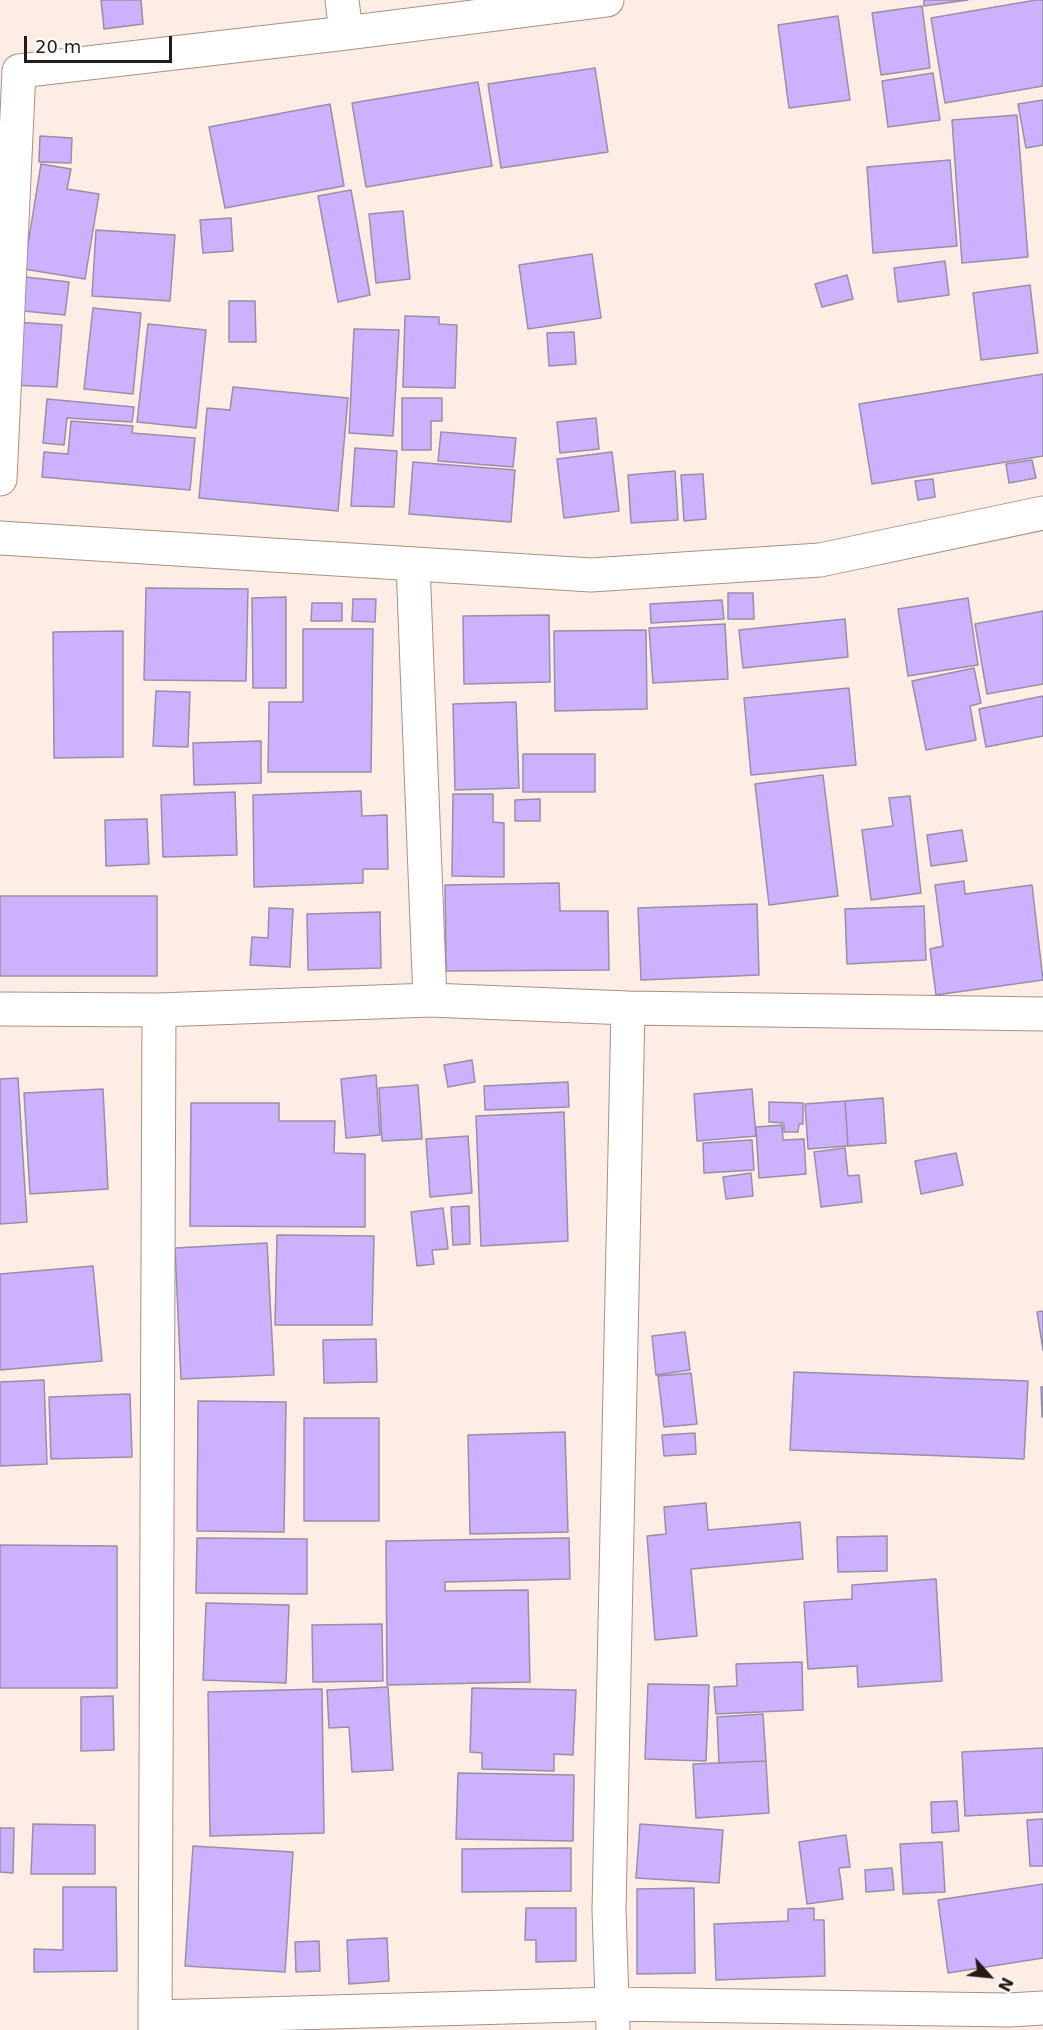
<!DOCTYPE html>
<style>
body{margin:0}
#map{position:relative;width:1043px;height:2030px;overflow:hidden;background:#fdede5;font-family:"DejaVu Sans",sans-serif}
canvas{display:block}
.north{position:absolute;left:959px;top:1946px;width:60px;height:60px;-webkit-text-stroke:4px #fefefe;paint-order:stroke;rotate:117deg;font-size:16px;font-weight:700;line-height:24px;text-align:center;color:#241a16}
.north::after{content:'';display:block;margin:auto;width:21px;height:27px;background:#241a16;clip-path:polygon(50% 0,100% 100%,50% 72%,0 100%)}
.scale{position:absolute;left:24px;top:36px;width:148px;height:27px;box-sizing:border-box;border:3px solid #241a16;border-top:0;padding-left:8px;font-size:18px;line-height:21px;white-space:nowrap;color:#241a16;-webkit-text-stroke:4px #fefefe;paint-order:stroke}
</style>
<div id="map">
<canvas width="1043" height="2030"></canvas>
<div class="north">N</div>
<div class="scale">20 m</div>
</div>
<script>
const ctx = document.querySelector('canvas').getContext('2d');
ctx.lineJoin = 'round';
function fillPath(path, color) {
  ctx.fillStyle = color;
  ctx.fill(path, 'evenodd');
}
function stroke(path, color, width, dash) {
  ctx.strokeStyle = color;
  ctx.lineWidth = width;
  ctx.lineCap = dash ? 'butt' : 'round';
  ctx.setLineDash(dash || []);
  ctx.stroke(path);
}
const building = new Path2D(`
 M101 0H141L143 24 104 29Z
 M924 0H968L924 6Z
 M1036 0H1043V86L945 103 931 18Z
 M922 6 930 68 881 75 872 13Z
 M838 16 850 100 789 108 778 25Z
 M595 68 608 152 501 168 488 84Z
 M933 73 940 120 888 127 882 81Z
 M478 82 492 166 366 187 352 103Z
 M1043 100V145L1026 148 1018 104Z
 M330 104 344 186 225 208 209 127Z
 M1017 115 1028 257 962 263 952 120Z
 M40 136 72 138 71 163 39 162Z
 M950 160 957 246 873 253 867 167Z
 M41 164 71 169 67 189 99 194 85 279 24 269Z
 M351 190 370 295 338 302 318 196Z
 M403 211 410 279 376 283 369 214Z
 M231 218 233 251 203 253 200 220Z
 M96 230 175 235 170 301 92 296Z
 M592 254 601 318 528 329 519 265Z
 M945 261 949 295 898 302 894 268Z
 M847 275 853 299 822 307 815 284Z
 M17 276 69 282 65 315 13 310Z
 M1030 285 1038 353 981 360 973 293Z
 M229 301H255L256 342H229Z
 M93 308 141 313 133 394 84 389Z
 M405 316 439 317V324L457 325 455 388 403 387Z
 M13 322 62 325 57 387 10 385Z
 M148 324 206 330 196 428 137 422Z
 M354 329 399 330 393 436 349 433Z
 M574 332 576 364 549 366 547 333Z
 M1043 374V456L872 484 859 404Z
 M233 387 348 398 338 511 199 498 207 408 230 410Z
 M402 398H442V421H431V450H402Z
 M47 399 134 407 132 422 67 418 64 445 43 443Z
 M596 418 599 449 560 453 557 422Z
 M71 421 133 426 132 433 195 438 190 490 42 477 44 452 68 454Z
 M441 432 516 438 513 467 438 461Z
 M355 448 397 451 394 507 351 506Z
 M612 452 619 511 564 518 557 459Z
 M1032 460 1036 478 1009 483 1006 464Z
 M413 462 515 470 511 522 409 514Z
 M675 471 678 520 631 523 628 475Z
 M703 474 706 519 684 521 681 475Z
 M933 479 935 497 918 500 915 481Z
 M146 588 248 589 246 681 144 680Z
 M728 593H753L754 619H728Z
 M286 597V688H253L252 598Z
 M968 598 978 665 908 676 898 609Z
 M353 599H376L375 622 352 621Z
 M722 600 724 619 651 623 650 604Z
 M312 603H342V621H311Z
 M1043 611V684L987 694 975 624Z
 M549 615 550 682 464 684 463 616Z
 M845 619 848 657 743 668 739 630Z
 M725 624 728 679 653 683 649 628Z
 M303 629H373L371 772H268L269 702H303Z
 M646 630 647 709 555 711 554 631Z
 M123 631V757L54 758 53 632Z
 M974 668 981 703 970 706 976 740 926 750 912 681Z
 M849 688 856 765 751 775 744 698Z
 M156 691 190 692 188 747 153 746Z
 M1043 696V736L986 747 979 709Z
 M516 702 519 788 455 790 453 704Z
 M261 741V783L194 785 193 743Z
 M523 754H595V792H523Z
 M823 775 838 896 769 905 755 784Z
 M361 791 362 816 387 815 388 869H363V883L254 887 253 795Z
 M235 792 237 855 163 857 161 795Z
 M453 794H493V822L504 823V877L452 876Z
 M910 796 921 893 871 900 862 830 893 826 889 798Z
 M540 799V821H515V800Z
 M147 819 149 864 106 866 105 820Z
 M962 830 967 861 931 866 927 835Z
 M964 881 965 894 1032 885 1043 980 936 995 930 949 943 946 935 885Z
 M559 883 560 911H608L609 970 446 971 445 885Z
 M0 896H157V976H0Z
 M757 904 759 975 641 980 638 908Z
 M924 906 926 960 847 964 845 909Z
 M269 908 293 909 290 967 250 965 252 937 268 938Z
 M380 912 381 968 308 970 307 914Z
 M472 1060 475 1082 448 1087 444 1065Z
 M376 1075 380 1135 346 1138 341 1079Z
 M18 1078 27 1222 0 1224V1079Z
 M568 1082 569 1107 485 1110 484 1086Z
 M418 1085 422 1139 382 1141 379 1088Z
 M103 1089 108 1189 30 1194 24 1093Z
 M752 1089 756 1136 697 1141 694 1094Z
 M883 1098 886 1143 848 1146 845 1101Z
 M845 1101 848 1146 808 1149 805 1104Z
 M769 1102 803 1103V1124H799L798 1132H784V1123L769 1122Z
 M191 1103H279V1121H335L334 1153 365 1154V1227L190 1226Z
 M564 1112 568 1241 481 1246 476 1116Z
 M782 1125 783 1140 804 1139 806 1174 759 1178 756 1127Z
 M468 1136 472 1193 430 1197 426 1139Z
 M752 1140 754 1170 704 1173 703 1143Z
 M845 1148 848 1176 859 1175 862 1202 821 1207 814 1152Z
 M956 1153 963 1185 921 1194 915 1161Z
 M751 1173 753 1196 726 1199 723 1177Z
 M469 1206 470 1244 453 1245 451 1207Z
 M443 1208 448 1249 432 1250 434 1264 417 1266 411 1212Z
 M277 1235 374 1236 372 1325H275Z
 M267 1243 274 1375 181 1379 175 1248Z
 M93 1266 102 1361 0 1370V1274Z
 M1043 1311V1350L1037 1312Z
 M685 1332 690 1370 656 1375 652 1336Z
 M376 1339 377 1382 324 1383 323 1340Z
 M794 1372 1028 1381 1024 1459 790 1450Z
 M691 1373 697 1424 664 1427 658 1376Z
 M44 1380 47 1464 0 1466V1382Z
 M1041 1387H1043V1417H1042Z
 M130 1394 132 1457 51 1459 49 1397Z
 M198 1401 286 1402 284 1532 197 1531Z
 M304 1418H379V1521H304Z
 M565 1432 568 1532 470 1534 468 1435Z
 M695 1433 696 1454 664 1456 662 1435Z
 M706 1503 708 1530 800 1522 803 1559 691 1569 697 1636 655 1640 647 1536 666 1534 664 1507Z
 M887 1536V1571L838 1572 837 1537Z
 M197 1538 307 1539V1594L196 1593Z
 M569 1538 570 1579 445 1582V1591L528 1590 530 1682 387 1685 386 1541Z
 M0 1545 117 1546V1688H0Z
 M936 1579 942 1681 858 1687 857 1666 808 1669 804 1602 852 1599V1585Z
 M206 1603 289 1605 286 1683 203 1680Z
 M382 1624 383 1681 313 1682 312 1625Z
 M802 1662 803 1710 716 1714 714 1687 737 1686 736 1664Z
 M648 1684 709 1685 706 1761 645 1759Z
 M388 1687 393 1770 352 1772 349 1727 329 1728 327 1690Z
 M472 1688 576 1690 573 1755 554 1754V1771L482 1769V1753L470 1752Z
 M322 1689 324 1833 210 1836 208 1692Z
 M113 1696 114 1750 81 1751V1697Z
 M763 1714 766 1761 719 1763 717 1717Z
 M1043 1748V1812L965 1816 962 1752Z
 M766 1761 769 1813 696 1818 693 1764Z
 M458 1773 574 1775 573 1841 456 1839Z
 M957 1801 959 1831 932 1833 931 1802Z
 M1043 1819V1866H1030L1027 1820Z
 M33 1824 95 1825V1874H31Z
 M640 1824 723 1830 719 1883 636 1878Z
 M0 1828H14L13 1873 0 1872Z
 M846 1835 850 1867 839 1868 843 1899 807 1904 799 1842Z
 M942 1842 945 1892 903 1894 900 1844Z
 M193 1846 293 1852 285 1972 185 1966Z
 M571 1848V1891L462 1892V1849Z
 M892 1868 894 1890 866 1892 865 1870Z
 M1043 1884V1958L948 1973 938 1900Z
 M63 1887H116L117 1971 34 1972V1949L63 1950Z
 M694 1888 695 1973 637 1974V1889Z
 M526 1908H576V1961L536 1962V1940H525Z
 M814 1908V1920H824L825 1976 716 1980 714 1924 788 1921V1909Z
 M387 1938 389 1981 349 1984 347 1940Z
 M319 1941 320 1971 296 1972 295 1942Z`);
const minor = new Path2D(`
 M342 0 346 33
 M0 479 19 71 346 33 607 0
 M0 538 591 575 820 560 1043 513
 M430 1000 628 1008 1043 1014
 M0 1009 159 1010 430 1000 413 564
 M156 2017 612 2004 1009 2010 1043 2008
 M155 2030 159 1010
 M613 2030 609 1910 628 1008`);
fillPath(building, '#cbb1fe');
stroke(building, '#968fa6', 1.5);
stroke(minor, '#a99085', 35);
stroke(minor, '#fff', 33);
</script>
